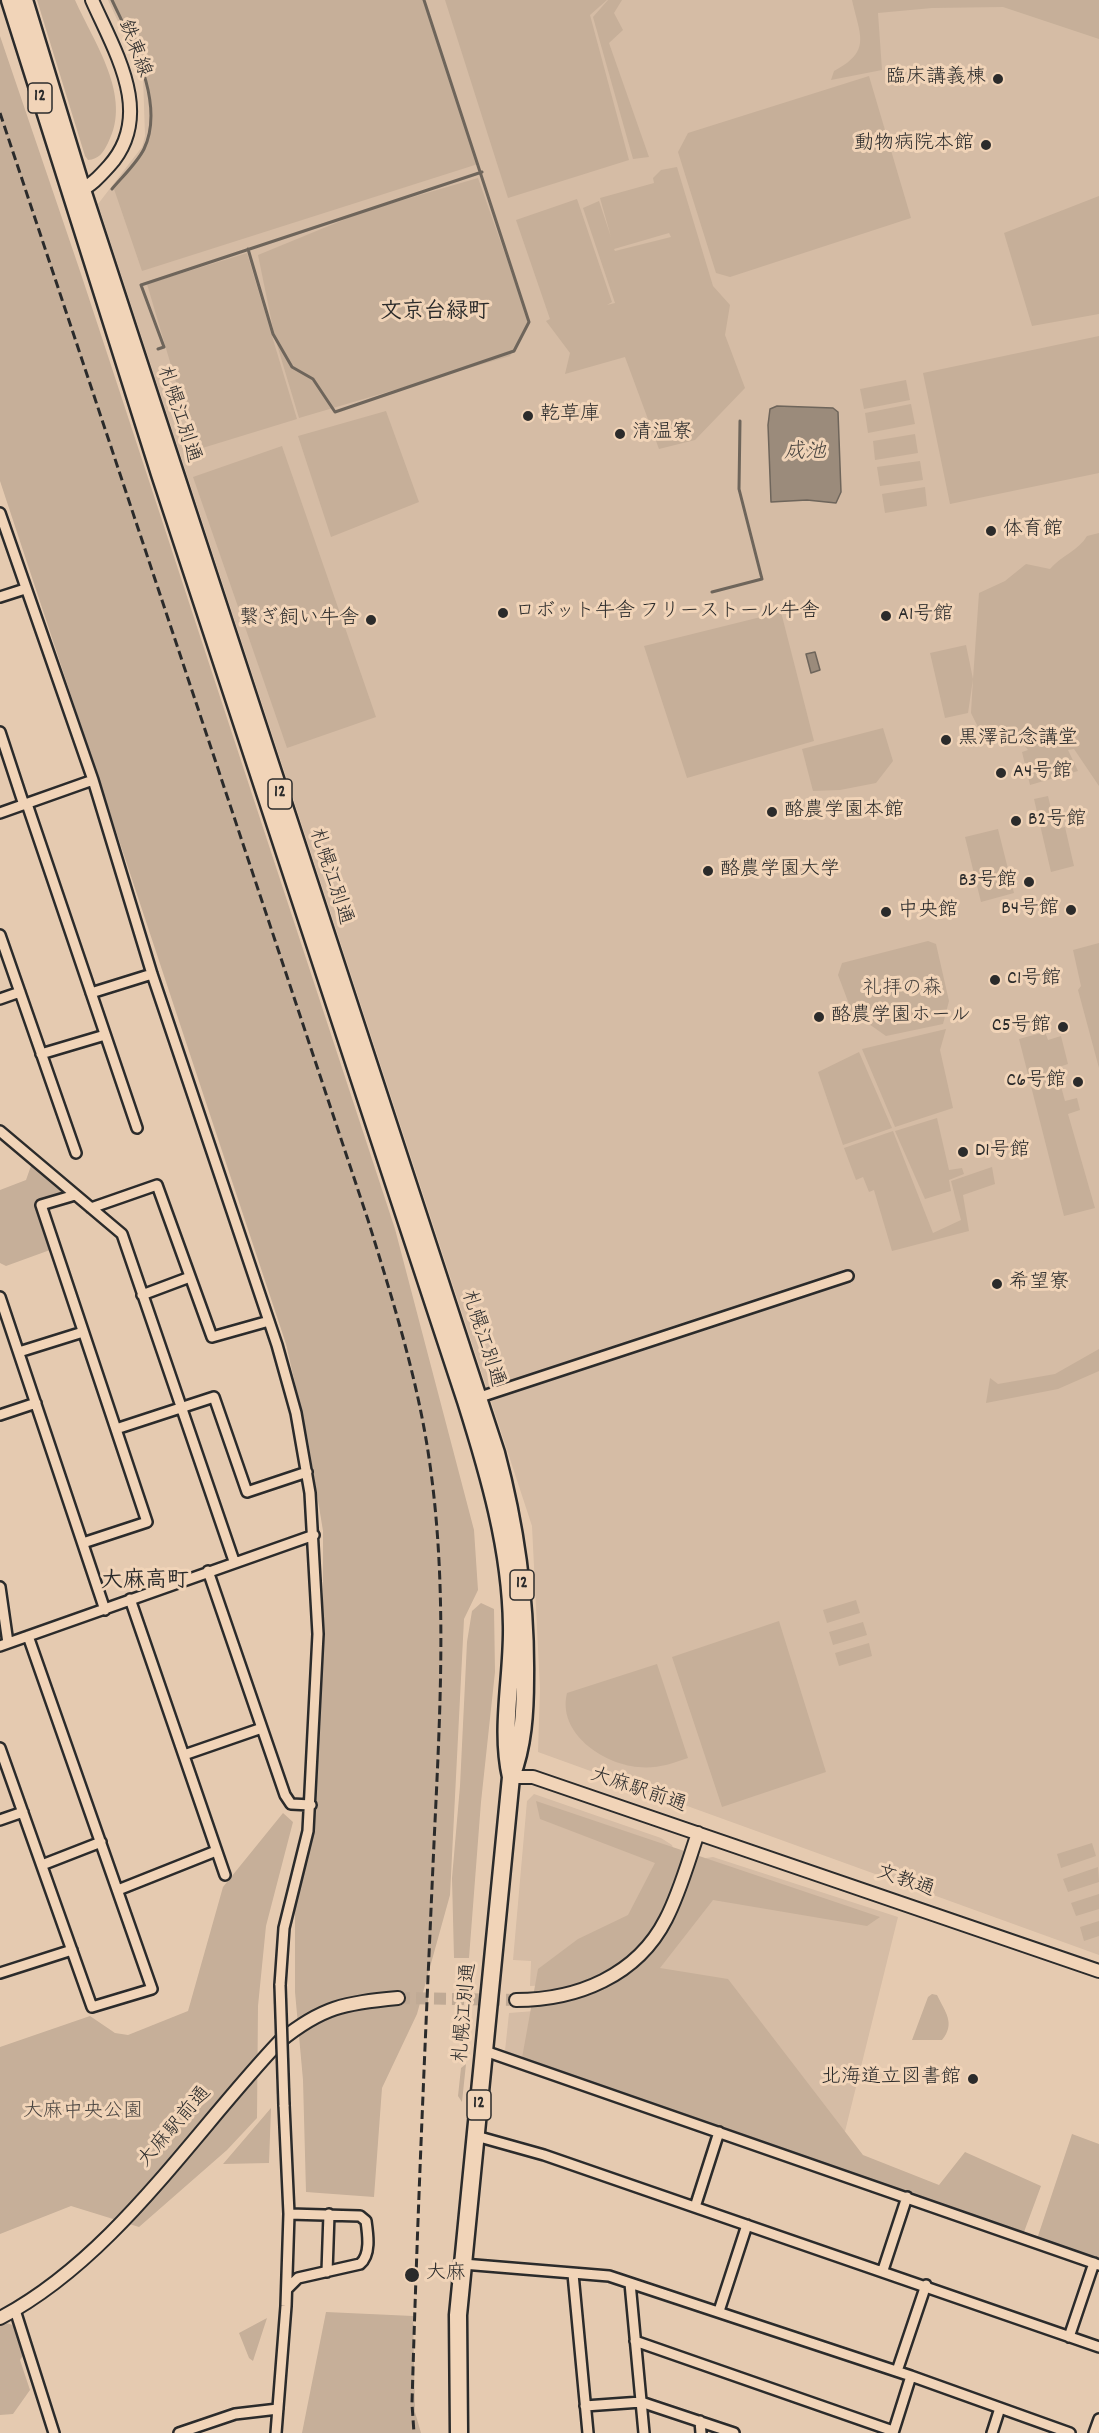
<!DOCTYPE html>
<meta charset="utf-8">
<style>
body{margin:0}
canvas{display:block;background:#e5cab0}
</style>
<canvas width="1099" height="2433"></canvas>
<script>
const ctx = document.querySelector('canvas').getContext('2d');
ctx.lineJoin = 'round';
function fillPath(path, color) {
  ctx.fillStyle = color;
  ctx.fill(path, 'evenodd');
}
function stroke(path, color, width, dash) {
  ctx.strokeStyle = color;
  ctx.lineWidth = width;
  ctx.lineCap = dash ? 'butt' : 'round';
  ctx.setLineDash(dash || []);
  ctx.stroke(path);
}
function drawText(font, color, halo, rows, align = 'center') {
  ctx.font = font + ' Dekko,"Klee One",sans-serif';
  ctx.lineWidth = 6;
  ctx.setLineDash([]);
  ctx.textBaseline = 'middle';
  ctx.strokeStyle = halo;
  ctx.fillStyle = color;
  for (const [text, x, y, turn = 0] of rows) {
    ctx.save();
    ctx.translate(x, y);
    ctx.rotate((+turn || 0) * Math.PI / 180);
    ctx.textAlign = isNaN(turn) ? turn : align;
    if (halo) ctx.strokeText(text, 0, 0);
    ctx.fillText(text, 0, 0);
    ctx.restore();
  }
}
const built = new Path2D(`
 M108 0H1015L1099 29V1955L538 1752 540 1689 532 1526 98 204 142 147 145 136 143 75Z
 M534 1794 661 1838 672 1845 674 1851 666 1888 556 1985 530 1986 531 1961 513 1960 527 1801Z
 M713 1857 898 1917 835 2172 505 2051 509 2013 560 2009 706 1858Z`);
const green = new Path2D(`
 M37 0H75C94 43 133 96 108 143 103 153 99 159 88 160L85 156Z
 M113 0H423L478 164 142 271 114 189C127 173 144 154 148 133 159 87 131 40 113 0Z
 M445 0H607L590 15 629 160 508 198Z
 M608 0H622L614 13 623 30 609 43 649 157 633 159 593 17Z
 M852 0H1099V39L1003 7 932 8 878 13 882 70 831 80 834 71C872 51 860 36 852 0Z
 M0 36 81 274 395 1229 474 1530 478 1590 464 1619 450 1895 417 2014 382 2088 374 2197 306 2192 303 2080 295 1992V1904L308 1803 319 1687 323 1621V1531L308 1440 286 1344 0 481Z
 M869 76 911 218 730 277 716 273 678 152 688 133Z
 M677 167 713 286 730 305 725 335 745 388 695 440 659 449 625 357 565 374 570 353 546 321 550 319 516 220 577 199 612 302 607 305 615 303 583 208 599 201 611 237 600 198 654 183 653 178 661 170ZM669 233 671 237 615 251 614 249Z
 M478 178 529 322 510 356 299 418 275 338 258 255 365 211Z
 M1099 196V314L1032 326 1004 233Z
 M247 253 297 419 196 450 147 284Z
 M1099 336V473L950 504 923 373Z
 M906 380 910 400 864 409 860 389Z
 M911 404 915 424 868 433 865 413Z
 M386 411 419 502 331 537 298 436Z
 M915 434 918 453 875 460 873 441Z
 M282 446 376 717 287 748 193 477Z
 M920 461 923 480 880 486 877 467Z
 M925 487 927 506 885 513 882 494Z
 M1099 533V786L1074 749 1068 750 1078 771 1030 785 1022 752 1028 750 1016 734 979 740 978 727 971 713 973 679 968 713 945 718 930 653 966 645 973 679 979 593 1005 581 1026 564 1050 569C1061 556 1079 550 1087 536Z
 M781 612 814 741 687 778 644 646Z
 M883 728 893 761 876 783 840 790 813 791 802 749Z
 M1048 796 1056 829 1065 827 1074 866 1051 872 1034 799Z
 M998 829 1014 893 981 902 965 837Z
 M928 941 936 944 949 1001 943 1024 886 1036 852 1012 838 975 842 963Z
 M1099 943V1068L1078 990 1081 986 1073 950Z
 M946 1029 940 1050 953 1108 895 1127 862 1049Z
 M1045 1032 1048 1040 1061 1036 1068 1064 1056 1068 1065 1101 1077 1098 1080 1110 1068 1114 1095 1208 1064 1216 1019 1039Z
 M859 1052 892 1128 843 1145 818 1072Z
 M937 1118 949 1170 962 1168 964 1174 949 1180 951 1191 925 1199 895 1131Z
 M893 1131 933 1233 961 1220 951 1181 992 1167 995 1184 963 1195 969 1231 892 1251 874 1190 869 1192 863 1177 856 1180 844 1148Z
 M32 1163 64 1191 63 1195 36 1204 50 1250 6 1266 0 1263V1190L26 1180Z
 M1099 1349V1371L1058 1389 986 1403 990 1378 998 1384 1055 1374Z
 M856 1600 860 1613 827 1623 823 1610Z
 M481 1603 494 1609 495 1672 481 1802 469 1958H454L452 1878 460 1786 467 1642 472 1611Z
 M779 1621 826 1772 722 1807 672 1657Z
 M863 1622 867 1635 833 1645 829 1632Z
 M869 1643 872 1656 839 1666 835 1653Z
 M657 1664 688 1758C671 1764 656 1769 638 1767 603 1764 557 1733 567 1693Z
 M536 1801 880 1917 867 1926 713 1900 660 1968 728 1979 863 2155 939 2185 965 2152 1041 2186 1024 2232 522 2058 538 1969 578 1939 628 1915 655 1863 540 1819Z
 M283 1813 293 1822 266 1926 258 2006 257 2118 227 2150 139 2227 71 2206 0 2234V2047L90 2016 115 2033 128 2035 188 2011 223 1887Z
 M1092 1843 1096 1856 1061 1868 1057 1854Z
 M1098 1867 1099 1882 1068 1892 1063 1879Z
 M1099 1894V1909L1076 1916 1071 1903Z
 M1099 1921V1936L1084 1941 1080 1927Z
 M932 1994 937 1995C945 2012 956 2023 942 2040H912L928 1997Z
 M466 2064 462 2102 458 2096 461 2068Z
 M271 2108 269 2163 223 2164Z
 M1072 2134 1099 2144V2262L1037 2239Z
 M326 2312 413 2316 415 2412 421 2433H302Z
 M267 2318 253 2361 249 2358 239 2333Z
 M5 2323C22 2325 21 2340 24 2354L20 2360 30 2390 13 2414 0 2415V2325Z`);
const water = new Path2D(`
 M777 406 833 408 838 412 841 492 836 503 807 500 771 502 768 425 770 409Z
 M815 652 820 670 811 673 806 654Z`);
const stream = new Path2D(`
 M112 0C131 41 166 103 144 149 137 163 122 177 112 189
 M248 249 273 334 292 367 313 379 335 412 514 351 529 322 424 0
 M158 349 164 347 141 285 482 172
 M712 592 762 579 739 489 740 421`);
const tertiaryTunnel = new Path2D(`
 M398 1998 516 2000`);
const minor = new Path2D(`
 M0 513 93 780 152 974 277 1345 296 1413 310 1493 318 1634 308 1831 284 1928 280 1985
 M0 597 25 589
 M0 732 24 805
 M27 804 137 1128
 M0 813 93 780
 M0 935 76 1153
 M91 993 152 974
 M0 999 20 992
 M41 1054 105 1035
 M0 1131 122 1234 234 1561
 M75 1195 41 1205 147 1522 83 1543
 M91 1208 157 1185 212 1337 269 1321
 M142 1295 190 1277
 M0 1297 105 1610
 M19 1352 83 1332
 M474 1399 848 1276
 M0 1415 36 1403
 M116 1429 214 1397 247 1492 307 1472
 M208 1571 285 1795 291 1804 311 1805
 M0 1587 8 1643
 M130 1599 225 1875
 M0 1646 314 1535
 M0 1748 92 2007 152 1989 28 1636
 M184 1755 262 1728
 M0 1820 23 1812
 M42 1865 101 1842
 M118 1890 216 1851
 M0 1973 72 1950
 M485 2051 1099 2265
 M476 2136 544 2155 1099 2347
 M695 2207 719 2132
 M463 2264 609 2276 911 2376 1070 2433
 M883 2270 907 2197
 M327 2272 329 2214
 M573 2274 588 2433
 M630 2283 644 2433
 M287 2289 298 2278 360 2264C371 2255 368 2235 366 2221L360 2216 289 2214
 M15 2310 54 2433
 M719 2311 747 2225
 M1069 2337 1094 2263
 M635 2341 893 2431
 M897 2371 926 2285
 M585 2406 641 2402 734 2433
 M700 2421 701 2433
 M179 2433 235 2414 278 2409
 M276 2433 286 2306 289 2214 284 2105
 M893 2433 911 2376
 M992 2433 1000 2408
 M1094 2433 1099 2419`);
const tertiary = new Path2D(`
 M77 192C90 187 100 176 109 166 155 115 115 52 92 0
 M511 1777H533L1099 1971
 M516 2000C577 2000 637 1976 666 1919 680 1892 688 1862 698 1833
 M0 2318C114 2258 192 2134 280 2041 322 2007 344 2003 398 1998`);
const trunk = new Path2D(`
 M10 0 160 474 466 1401C489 1474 511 1549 512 1626 513 1676 500 1728 511 1777L458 2315 459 2433
 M24 0 82 190 496 1453C516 1528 526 1601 525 1678 525 1712 523 1746 511 1777`);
const rail = new Path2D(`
 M0 113 368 1220C392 1298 417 1376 429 1458 449 1592 439 1730 433 1865 425 2045 417 2224 412 2404L414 2433`);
const minorBridge = new Path2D(`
 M280 1985 284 2105`);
const markers = [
 [998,79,6,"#2b2b2b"],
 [986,145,6,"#2b2b2b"],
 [528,416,6,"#2b2b2b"],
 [620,434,6,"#2b2b2b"],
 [991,531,6,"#2b2b2b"],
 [503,613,6,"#2b2b2b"],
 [886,616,6,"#2b2b2b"],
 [371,620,6,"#2b2b2b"],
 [946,740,6,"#2b2b2b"],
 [1001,773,6,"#2b2b2b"],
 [772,812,6,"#2b2b2b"],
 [1016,821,6,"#2b2b2b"],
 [708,871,6,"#2b2b2b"],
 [1029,882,6,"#2b2b2b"],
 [1071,910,6,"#2b2b2b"],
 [886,912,6,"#2b2b2b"],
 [995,980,6,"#2b2b2b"],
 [819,1017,6,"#2b2b2b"],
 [1063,1027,6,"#2b2b2b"],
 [1078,1082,6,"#2b2b2b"],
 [963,1152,6,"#2b2b2b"],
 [997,1284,6,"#2b2b2b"],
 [973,2079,6,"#2b2b2b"],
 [412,2275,8,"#2b2b2b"]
];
const shields = [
 [40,98,24],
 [280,794,24],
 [522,1585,24],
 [479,2105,24]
];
const shieldNames = [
 ["12",40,98],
 ["12",280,794],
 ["12",522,1585],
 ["12",479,2105]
];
const streetNames = [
 ["鉄東線",133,49,69],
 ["札幌江別通",177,415,72],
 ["札幌江別通",329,877,72],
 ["札幌江別通",481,1339,72],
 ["大麻駅前通",638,1792,19],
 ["文教通",905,1883,19],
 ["札幌江別通",467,2013,-85],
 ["大麻駅前通",176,2128,-49]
];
const poiNames = [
 ["臨床講義棟",986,79,"right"],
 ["動物病院本館",974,145,"right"],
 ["乾草庫",540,416],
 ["清温寮",632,434],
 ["体育館",1003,531],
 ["ロボット牛舎 フリーストール牛舎",515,613],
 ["A1号館",898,616],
 ["繋ぎ飼い牛舎",359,620,"right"],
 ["黒澤記念講堂",958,740],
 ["A4号館",1013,773],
 ["酪農学園本館",784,812],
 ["B2号館",1028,821],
 ["酪農学園大学",720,871],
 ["B3号館",1017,882,"right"],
 ["B4号館",1059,910,"right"],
 ["中央館",898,912],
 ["C1号館",1007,980],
 ["酪農学園ホール",831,1017],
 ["C5号館",1051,1027,"right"],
 ["C6号館",1066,1082,"right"],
 ["D1号館",975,1152],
 ["希望寮",1009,1284],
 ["北海道立図書館",961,2079,"right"],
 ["大麻",426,2275]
];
const parkNames = [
 ["礼拝の森",902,990],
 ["大麻中央公園",83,2113]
];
const waterNames = [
 ["成池",805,454]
];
const quarterNames = [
 ["文京台緑町",435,314],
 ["大麻高町",145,1583]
];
fillPath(built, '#d5bca5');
fillPath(green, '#c6af99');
fillPath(water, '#9b8b7b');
stroke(water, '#6e655b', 1.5);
stroke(stream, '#6e655b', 3);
stroke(tertiaryTunnel, '#c0aa95', 12, [12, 6]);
stroke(minor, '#2b2b2b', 14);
stroke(tertiary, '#2b2b2b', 16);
stroke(trunk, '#2b2b2b', 21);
stroke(minor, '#f1d4b8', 9);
stroke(tertiary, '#f1d4b8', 12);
stroke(trunk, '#f1d4b8', 16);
stroke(rail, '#2b2b2b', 3, [9, 4.5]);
stroke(minorBridge, '#2b2b2b', 14, []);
stroke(minorBridge, '#f1d4b8', 9);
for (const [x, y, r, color] of markers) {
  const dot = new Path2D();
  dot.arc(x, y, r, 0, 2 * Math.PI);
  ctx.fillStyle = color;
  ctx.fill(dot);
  stroke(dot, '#f1d4b8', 2);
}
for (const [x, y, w] of shields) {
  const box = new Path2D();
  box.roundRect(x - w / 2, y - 15, w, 30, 4.5);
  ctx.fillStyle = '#f1d4b8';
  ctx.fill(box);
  stroke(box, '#2b2b2b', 1.5);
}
drawText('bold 18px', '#2b2b2b', null, shieldNames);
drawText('20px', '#2b2b2b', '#f1d4b8', streetNames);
drawText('20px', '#2b2b2b', '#f1d4b8', poiNames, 'left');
drawText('20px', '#4a4541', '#f1d4b8', parkNames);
drawText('italic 21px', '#47433f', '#f1d4b8', waterNames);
drawText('bold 22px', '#2b2b2b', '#f1d4b8', quarterNames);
</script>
